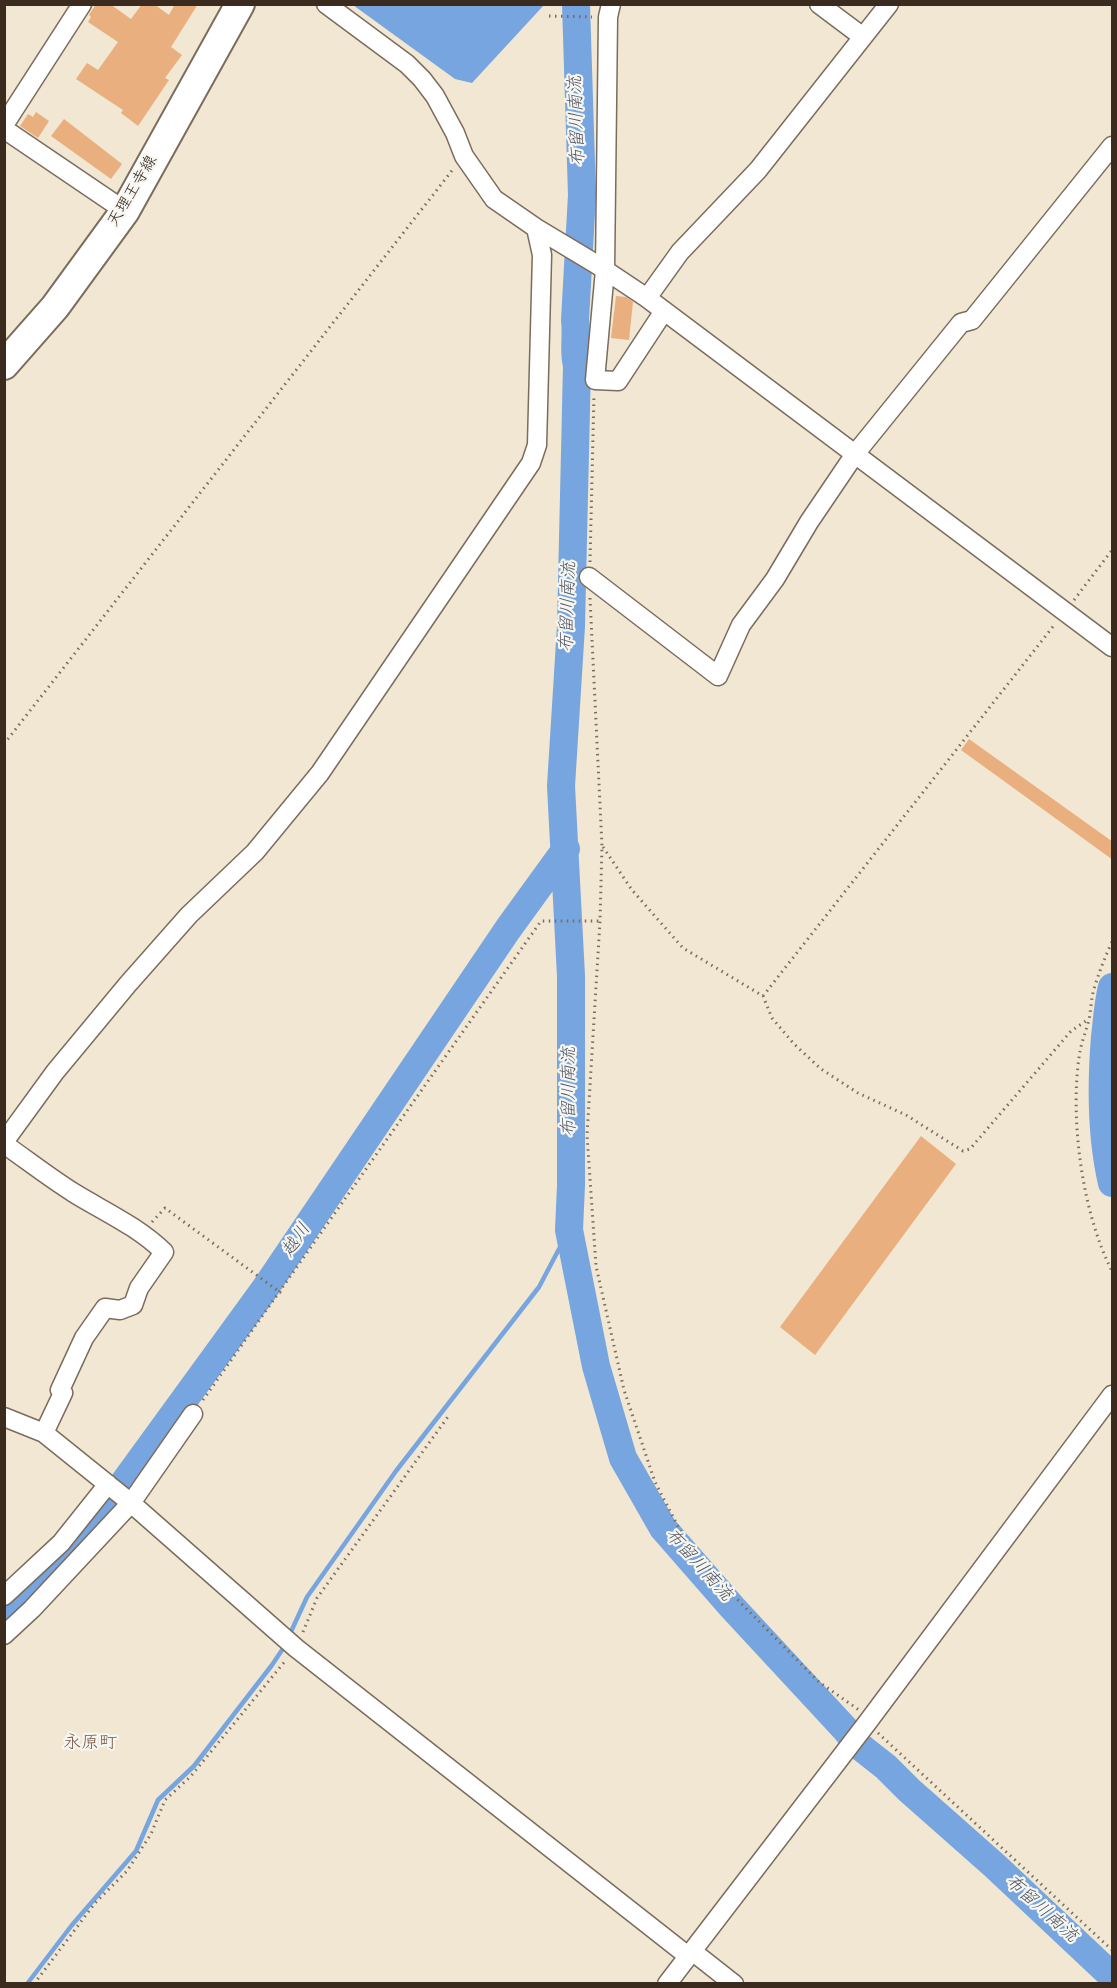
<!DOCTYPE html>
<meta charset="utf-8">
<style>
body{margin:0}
#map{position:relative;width:1117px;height:1988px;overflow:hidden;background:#f1e7d2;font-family:"Gochi Hand",sans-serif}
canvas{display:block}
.frame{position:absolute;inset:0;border:6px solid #3b2a1e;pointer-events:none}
</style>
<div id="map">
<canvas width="1117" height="1988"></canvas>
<div class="frame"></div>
</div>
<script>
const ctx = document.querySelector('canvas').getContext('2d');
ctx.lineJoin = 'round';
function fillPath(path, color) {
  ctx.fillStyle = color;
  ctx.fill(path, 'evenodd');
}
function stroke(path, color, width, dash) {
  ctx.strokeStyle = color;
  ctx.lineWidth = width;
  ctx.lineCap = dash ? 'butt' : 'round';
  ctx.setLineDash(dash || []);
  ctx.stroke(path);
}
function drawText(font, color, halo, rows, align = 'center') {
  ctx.font = font + ' "Gochi Hand","Klee One",sans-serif';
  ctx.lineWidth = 4.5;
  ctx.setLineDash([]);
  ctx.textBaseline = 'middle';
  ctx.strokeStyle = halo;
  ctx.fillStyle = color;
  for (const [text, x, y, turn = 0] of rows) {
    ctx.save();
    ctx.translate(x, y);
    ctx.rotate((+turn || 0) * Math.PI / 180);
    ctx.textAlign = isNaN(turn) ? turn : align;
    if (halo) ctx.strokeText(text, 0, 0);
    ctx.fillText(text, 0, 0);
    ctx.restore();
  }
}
const water = new Path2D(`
 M353 5H544L472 83 455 79Z`);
const stream = new Path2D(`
 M289 1636 307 1597 396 1471 539 1287 569 1230
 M27 1984 72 1925 136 1851 158 1800 194 1766 272 1665 286 1644`);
const river = new Path2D(`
 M576 4 582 195 575 320C577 333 573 355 577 365L571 626 561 786 571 976V1185L569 1230 596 1366 623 1458 663 1528 732 1607 846 1730 858 1745 886 1767 909 1790 995 1866 1112 1976
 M1112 987C1108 1003 1107 1020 1105 1037 1101 1086 1101 1136 1112 1183
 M4 1614 112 1499 264 1290 508 929 566 849`);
const building = new Path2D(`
 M96 4H110L131 19 142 4H154L169 15 175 4H198L171 47 182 55 165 78 169 80 138 126 121 113 123 110 76 79 87 63 98 70 118 42 88 22 91 17 89 15Z
 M36 112 49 121 38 138 20 126 28 114 33 117Z
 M64 119 122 164 111 179 51 136Z
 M616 296 626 297 633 302 629 340 611 338Z
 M969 739 1113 842V860L961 750Z
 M921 1136 956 1164 815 1355 780 1327Z`);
const path = new Path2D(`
 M549 16 592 17
 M590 562 594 394
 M590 598 602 846 600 921 587 1135 596 1266 624 1390 655 1482 684 1538 722 1584 819 1682 859 1710
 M1074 600 1112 550
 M4 744 454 168
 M603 847 632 890 683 948 763 996 772 1018 794 1044 821 1069 858 1093 906 1115 963 1151 970 1149 1071 1031 1089 1019
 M1112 942C1105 957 1099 972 1094 989 1091 999 1091 1010 1089 1020 1086 1031 1082 1041 1080 1051 1069 1116 1082 1213 1112 1271
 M763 996 1055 624
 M152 1222 165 1208 281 1293
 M203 1400 541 921H599
 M303 1632 317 1598 450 1414
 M878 1733 1112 1950
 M34 1984 95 1903 127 1871 151 1834 165 1800 191 1776 286 1660`);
const street = new Path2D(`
 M326 4 407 64 422 79 435 96 455 133 464 156 494 199 536 228 596 264 647 298 1112 647
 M611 4 608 17 605 270 595 380 618 381 664 311
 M819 4 863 37
 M4 125 82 4
 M4 129 125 211
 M647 298 680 252 758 170 889 4
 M589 577 718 676 741 625 775 579 809 522 855 454 961 323 972 320 1112 146
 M4 1142 55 1072 128 984 189 915 255 852 320 773 531 463 537 445 542 255 536 228
 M4 1144C27 1160 50 1178 74 1193 105 1212 137 1226 164 1252L139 1288 133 1305 120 1310 105 1308 84 1338 60 1390 63 1393 44 1433
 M4 1417 44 1433 131 1503 296 1648 688 1956
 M4 1596 61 1543 108 1484
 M4 1635 32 1609 131 1503 193 1414
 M692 1951 734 1984
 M667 1984 867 1723 1112 1395`);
const primary = new Path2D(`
 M4 365 55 307 125 211 240 4`);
const streetNames = [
 ["天理王寺線",134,192,-59]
];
const waterNames = [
 ["布留川南流",579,121,-92],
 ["布留川南流",570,607,-88],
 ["布留川南流",571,1092,-90],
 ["越川",298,1241,-56],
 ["布留川南流",697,1566,48],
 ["布留川南流",1040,1910,42]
];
const neighbourhoodNames = [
 ["永原町",90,1745]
];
fillPath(water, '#76a5df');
stroke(stream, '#76a5df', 4.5);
stroke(river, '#76a5df', 28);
fillPath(building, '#e9af7e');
stroke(street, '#7b6c5d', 21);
stroke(primary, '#7b6c5d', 32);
stroke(path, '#7b6c5d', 3, [1.5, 4.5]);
stroke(street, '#fff', 18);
stroke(primary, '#fff', 28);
drawText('16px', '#3b2a1e', '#f6f6f2', streetNames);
drawText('italic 18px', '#505562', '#f6f6f2', waterNames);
drawText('18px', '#785940', '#f6f6f2', neighbourhoodNames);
</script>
